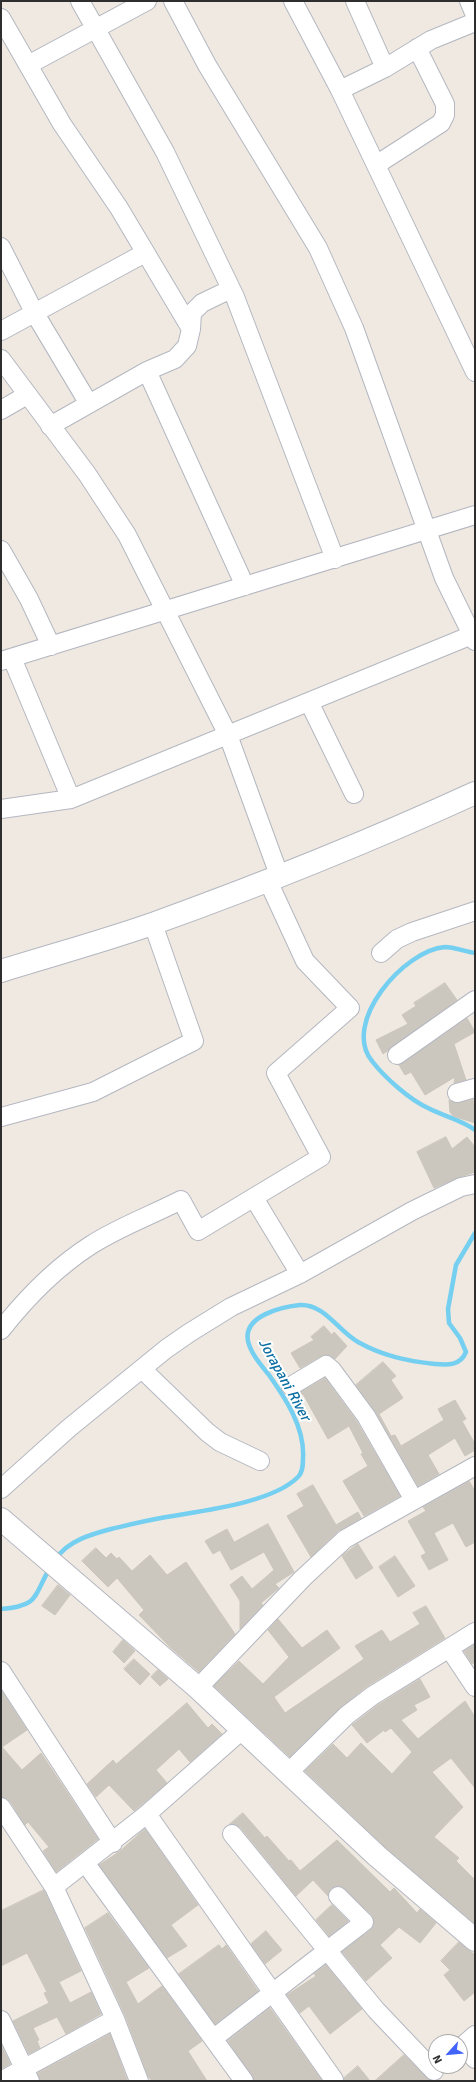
<!DOCTYPE html>
<style>
body{margin:0}
#map{position:relative;width:476px;height:2082px;overflow:hidden;background:#efe9e1;font-family:Signika,sans-serif}
canvas{display:block}
.frame{position:absolute;inset:0;border:2px solid #2e2e2e;pointer-events:none}
.north{position:absolute;left:428px;top:2034px;width:40px;height:40px;box-sizing:border-box;background:#fff;border:1px solid #ababab;border-radius:50%;rotate:243deg;font-size:11px;font-weight:700;line-height:16px;text-align:center;color:#2e2e2e}
.north::after{content:'';display:block;margin:auto;width:14px;height:18px;background:#4264fb;clip-path:polygon(50% 0,100% 100%,50% 72%,0 100%)}
</style>
<div id="map">
<canvas width="476" height="2082"></canvas>
<div class="frame"></div>
<div class="north">N</div>
</div>
<script>
const ctx = document.querySelector('canvas').getContext('2d');
ctx.lineJoin = 'round';
function stroke(path, color, width, dash) {
  ctx.strokeStyle = color;
  ctx.lineWidth = width;
  ctx.lineCap = dash ? 'butt' : 'round';
  ctx.setLineDash(dash || []);
  ctx.stroke(path);
}
function fillPath(path, color) {
  ctx.fillStyle = color;
  ctx.fill(path, 'evenodd');
}
function drawText(font, color, halo, rows, align = 'center') {
  ctx.font = font + ' Signika,sans-serif';
  ctx.lineWidth = 4;
  ctx.setLineDash([]);
  ctx.textBaseline = 'middle';
  ctx.strokeStyle = halo;
  ctx.fillStyle = color;
  for (const [text, x, y, turn = 0] of rows) {
    ctx.save();
    ctx.translate(x, y);
    ctx.rotate((+turn || 0) * Math.PI / 180);
    ctx.textAlign = isNaN(turn) ? turn : align;
    if (halo) ctx.strokeText(text, 0, 0);
    ctx.fillText(text, 0, 0);
    ctx.restore();
  }
}
const stream = new Path2D(`
 M475 953C466 952 454 947 445 947 404 950 341 1023 372 1061 384 1077 410 1100 428 1108 443 1116 462 1120 475 1130
 M56 1559C67 1541 92 1534 111 1529 128 1525 144 1521 161 1518 198 1511 271 1504 298 1477 303 1472 303 1464 303 1458 305 1428 286 1399 269 1375 261 1365 251 1354 248 1341 243 1316 281 1307 300 1305 325 1304 338 1331 358 1342 383 1356 407 1361 435 1364 448 1365 460 1366 466 1352L460 1338 449 1323 448 1309 456 1265 475 1233
 M1 1609C40 1606 33 1596 50 1568`);
const building = new Path2D(`
 M445 983 457 1000 383 1054 376 1040 408 1024 402 1015 416 1006 414 1003Z
 M467 1018 475 1032 454 1044 466 1080 454 1083 455 1077 425 1095 411 1072 405 1075 399 1065Z
 M473 1099 475 1123 453 1116 450 1112 449 1100 454 1103H459Z
 M446 1137 452 1149 467 1137 475 1147V1172L457 1178 434 1188 417 1152Z
 M324 1326 332 1335 334 1332 347 1346 335 1359 327 1355 321 1356 300 1368 291 1353 314 1340 311 1337Z
 M383 1362 396 1376 391 1380 403 1398 379 1414 391 1436 395 1435 401 1446 444 1420 438 1409 455 1400 466 1419 462 1421 475 1444V1450L465 1456 455 1438 428 1455 439 1474 418 1486 375 1411 356 1385Z
 M325 1378 357 1422 400 1496 364 1516 343 1481 368 1466 361 1454 363 1453 349 1426 328 1439 303 1394 294 1400 292 1396Z
 M469 1481 475 1491V1542L466 1547 453 1523 434 1533 448 1560 429 1570 421 1556 426 1553 408 1521 426 1511 423 1507Z
 M313 1485 336 1525 358 1512 361 1518 338 1531 311 1557 287 1516 304 1506 297 1494Z
 M268 1524 294 1572 275 1584 279 1588 261 1603 263 1605 240 1629V1601L230 1585 242 1576 252 1589 274 1570 264 1552 231 1570 220 1550 213 1554 205 1541 227 1529 234 1542Z
 M358 1544 373 1568 356 1579 342 1556Z
 M96 1548 106 1558 111 1553 117 1559 119 1557 132 1571 150 1555 167 1575 186 1562 235 1634 199 1672 170 1647 139 1615 144 1610 117 1578 108 1587 82 1561Z
 M395 1556 415 1586 398 1597 379 1567Z
 M58 1585 70 1595 55 1615 42 1606Z
 M426 1606 445 1638 366 1687 341 1707 290 1757 214 1686 239 1661 263 1684 289 1657 268 1630 278 1619 302 1648 327 1630 340 1648 274 1697 285 1713 364 1659 355 1646 382 1630 390 1642 420 1624 413 1613Z
 M123 1640 135 1651 124 1663 113 1652Z
 M475 1644V1662L472 1664 464 1651Z
 M134 1659 150 1674 140 1685 124 1669Z
 M158 1670 168 1679 160 1686 151 1677Z
 M420 1679 430 1697 414 1705 417 1710 401 1720 418 1739 465 1701 475 1717V1788L451 1758 432 1772 463 1807 434 1837 459 1858 456 1861 475 1880V1924L385 1847 305 1771 333 1744 347 1758 361 1743 392 1774 412 1752 391 1728 385 1732 384 1730 367 1743 352 1725 378 1705Z
 M1 1690 27 1730 2 1747 22 1770 41 1753 98 1839 56 1872 43 1851 49 1847 28 1822 25 1825 10 1801 1 1797Z
 M187 1703 208 1728 212 1724 222 1734 190 1762 179 1749 156 1770 167 1783 134 1811 109 1785 96 1797 87 1784 113 1760 116 1764Z
 M243 1813 265 1838 267 1836 289 1861 291 1860 300 1871 337 1840 390 1892 394 1888 417 1913 420 1909 436 1923 420 1943 399 1927 380 1945 392 1958 366 1981 342 1952 371 1930 374 1920 372 1915 340 1886 331 1888 328 1896 313 1880 296 1896 240 1827 230 1824Z
 M145 1829 198 1905 171 1925 187 1946 167 1958 99 1865 119 1852Z
 M44 1890 81 1971 59 1982 70 2003 91 1992 101 2014 66 2034 57 2017 33 2028 39 2040 37 2041 40 2048 29 2054 13 2021 49 2003 44 1993 47 1992 27 1953 1 1966V1911Z
 M332 1905 348 1921 329 1936 316 1920Z
 M108 1913 149 1968 126 1982 138 2004 162 1986 202 2041 188 2051 207 2081H152L148 2076 125 2015 85 1928Z
 M266 1931 282 1950 265 1964 251 1944Z
 M459 1942 475 1955V1992L464 2001 444 1975 450 1970 441 1961Z
 M219 1945 222 1949 226 1945 258 1991 215 2024 179 1974Z
 M326 1965 362 2009 330 2034 309 2006 300 2013 287 1995 316 1976 314 1974Z
 M270 2008 322 2081H254L252 2075 228 2041Z
 M110 2034 127 2080 40 2081 38 2073Z
 M1 2045 10 2064 1 2069Z
 M404 2055 431 2081H375Z
 M358 2066 370 2081H344V2078Z`);
const minor = new Path2D(`
 M80 1 165 152 235 297 335 559
 M173 1 207 65 318 248 354 328 444 578 475 641
 M293 1 340 90 475 372
 M355 1 385 68
 M469 1 475 15
 M1 18 62 124 119 208 191 329
 M28 65 147 1
 M340 90 385 68 431 40 475 22
 M376 165 441 123 445 115V104L417 48
 M1 247 34 312 89 404
 M1 331 145 253
 M1 359 87 474 127 535 228 735 279 875
 M147 371 245 586
 M1 410 27 395
 M50 426 147 371 175 359 187 346 191 329 192 313 202 303 231 289
 M1 550 29 599 51 646
 M12 658 71 799
 M1 661 475 515
 M309 702 354 794
 M1 809 71 799 472 635
 M381 953 397 939 412 932 475 911
 M397 1055 475 1000
 M457 1093 475 1088
 M1 1117 93 1092 194 1041 153 924
 M254 1198 300 1274
 M1 1330C27 1297 55 1268 91 1245 119 1227 152 1215 181 1200L198 1231 321 1157 276 1073 350 1008 305 961 268 881
 M142 1369 207 1432 220 1442 260 1461
 M291 1386 326 1365 332 1370 366 1416 414 1500
 M1 1489 69 1428 166 1349 189 1333 231 1307 300 1274 412 1211 461 1187 475 1184
 M449 1648 475 1687
 M1 1671 113 1843
 M198 1688 303 1578 345 1539 475 1466
 M288 1773 347 1715 372 1696 475 1632
 M1 1807 54 1887 115 2019 139 2081
 M147 1814 334 2080
 M232 1834 376 2010 434 2071
 M86 1864 244 2081
 M54 1887 147 1814 242 1730
 M1 2020 30 2081
 M214 2038 364 1922 338 1896
 M463 2045 475 2059
 M460 2048 475 2035
 M1 2081 115 2019`);
const tertiary = new Path2D(`
 M1 971C52 955 104 941 155 923 263 884 370 841 475 793
 M1 1519 198 1688 377 1856 475 1940`);
const waterNames = [
 ["Jorapani River",284,1380,61]
];
stroke(stream, '#75cff0', 4.5);
fillPath(building, '#cbc7bf');
stroke(building, '#cbc5ba', 1);
stroke(minor, '#b4b7c1', 20);
stroke(tertiary, '#b4b7c1', 24);
stroke(minor, '#fff', 18);
stroke(tertiary, '#fff', 22);
drawText('italic 15px', '#0d6fa3', '#fff', waterNames);
</script>
